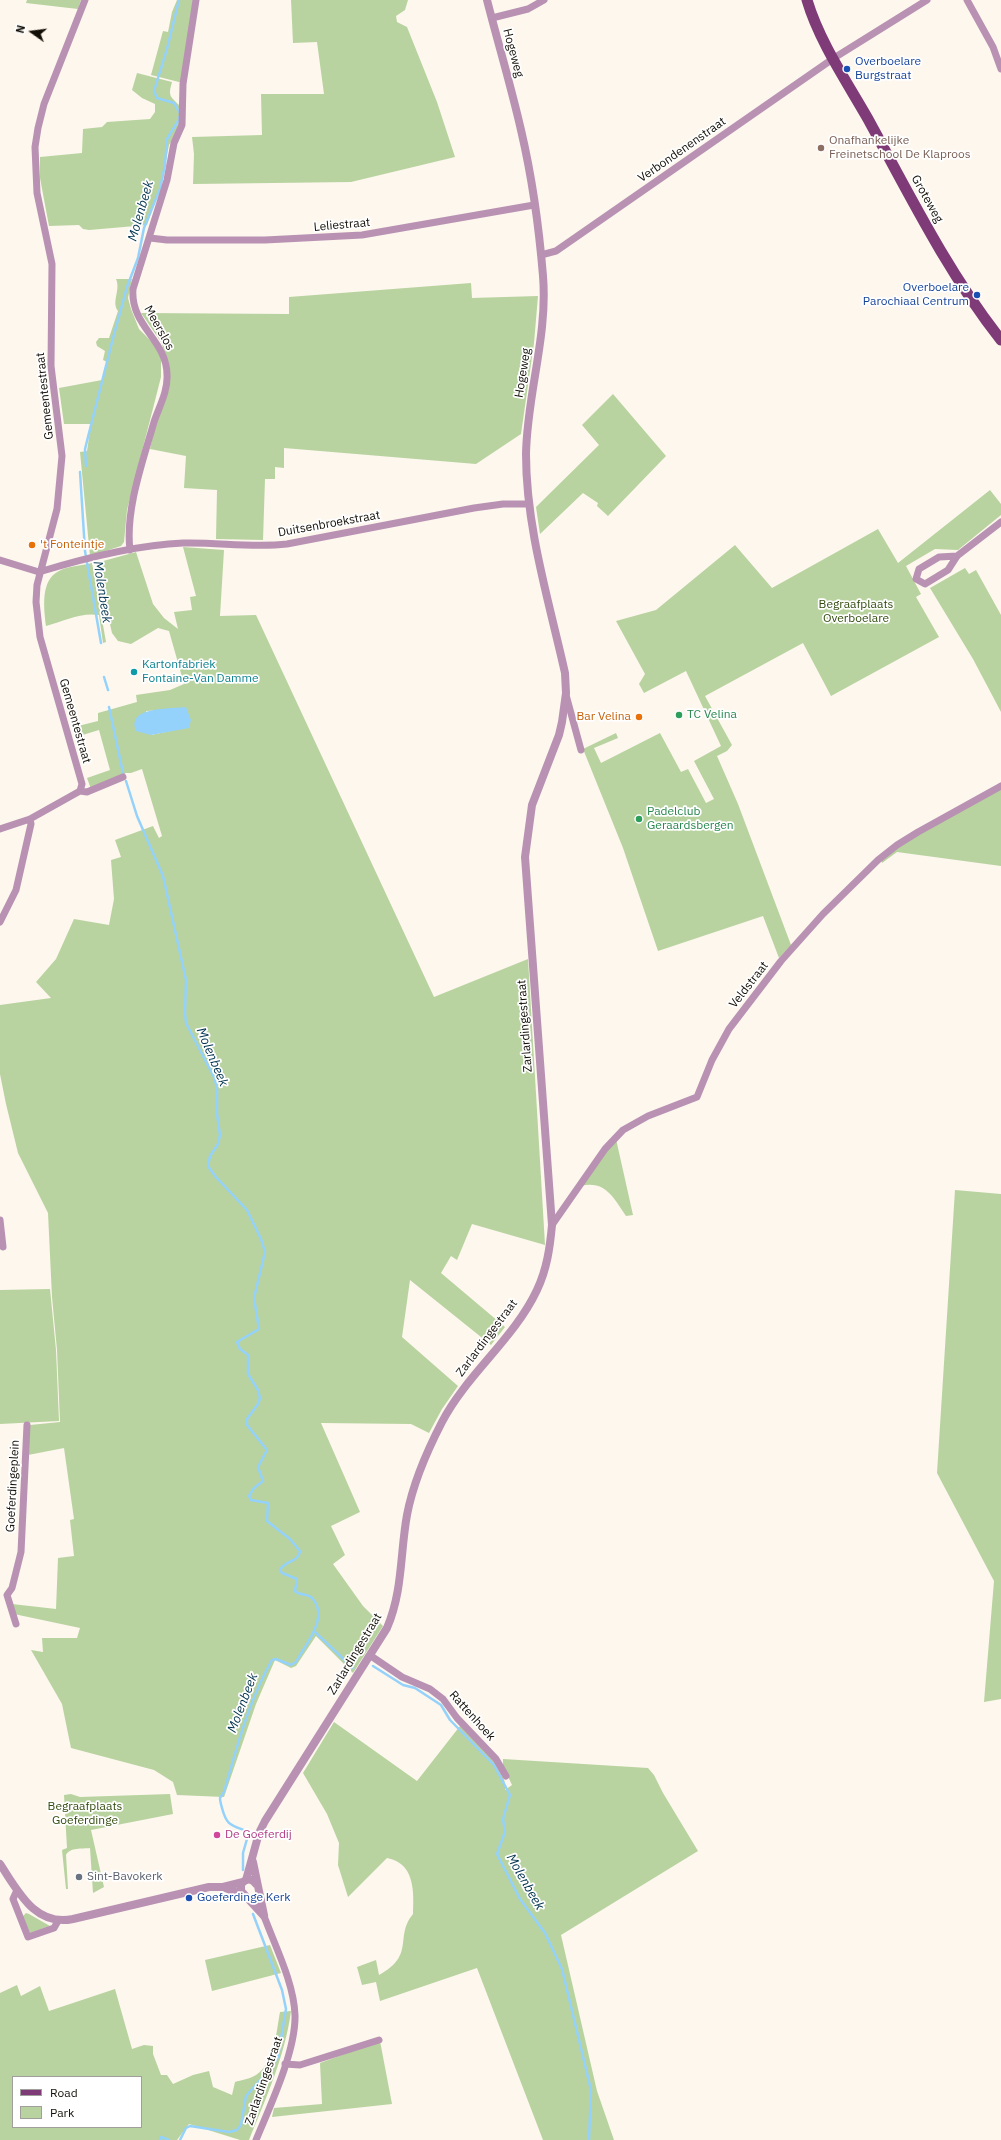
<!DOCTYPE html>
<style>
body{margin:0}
#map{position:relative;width:1001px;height:2140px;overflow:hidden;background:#fdf7ee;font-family:"IBM Plex Sans",sans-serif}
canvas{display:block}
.legend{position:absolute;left:12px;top:2076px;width:130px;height:52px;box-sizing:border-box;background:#fff;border:1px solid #a19f9c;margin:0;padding:5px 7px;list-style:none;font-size:12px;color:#130f07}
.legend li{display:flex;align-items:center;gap:8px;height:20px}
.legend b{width:20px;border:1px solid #a19f9c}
.north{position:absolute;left:12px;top:12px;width:40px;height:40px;-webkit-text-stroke:3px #fff;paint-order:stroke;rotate:284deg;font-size:11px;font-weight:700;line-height:16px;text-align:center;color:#130f07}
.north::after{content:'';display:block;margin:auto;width:14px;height:18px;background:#130f07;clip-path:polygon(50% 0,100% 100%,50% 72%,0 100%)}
</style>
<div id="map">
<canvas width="1001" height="2140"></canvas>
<ul class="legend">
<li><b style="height:5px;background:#7f3b78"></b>Road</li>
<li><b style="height:11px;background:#b8d39f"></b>Park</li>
</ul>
<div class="north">N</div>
</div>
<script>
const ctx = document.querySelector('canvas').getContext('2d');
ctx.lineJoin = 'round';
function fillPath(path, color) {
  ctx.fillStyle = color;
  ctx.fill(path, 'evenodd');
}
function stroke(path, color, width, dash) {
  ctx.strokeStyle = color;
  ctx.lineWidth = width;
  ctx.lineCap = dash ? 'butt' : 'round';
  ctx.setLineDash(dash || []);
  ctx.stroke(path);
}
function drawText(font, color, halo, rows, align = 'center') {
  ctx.font = font + ' "IBM Plex Sans",sans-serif';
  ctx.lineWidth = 3.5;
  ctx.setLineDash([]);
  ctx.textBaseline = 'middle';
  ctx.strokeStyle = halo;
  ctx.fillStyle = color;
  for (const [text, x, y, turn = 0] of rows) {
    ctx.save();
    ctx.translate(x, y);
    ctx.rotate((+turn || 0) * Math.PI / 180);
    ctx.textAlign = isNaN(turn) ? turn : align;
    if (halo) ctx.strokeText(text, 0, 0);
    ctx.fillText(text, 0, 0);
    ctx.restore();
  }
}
const green = new Path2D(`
 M27 0H81L78 9 26 3Z
 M177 0H193L183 83 151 75 163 31 168 32 172 12Z
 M291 0H408L405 10 396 16 397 22 407 27 437 102 455 157 351 182 193 184 194 154 192 137 262 135 261 94H324L317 42 293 43Z
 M137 73 172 82C168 96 170 96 179 105L182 116 177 131 169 145 162 182 147 225 89 230 83 229 79 225 49 226 40 178V157L82 153 83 129 102 127 107 122 150 119 155 112V104L142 98 132 90Z
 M116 279H132L128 298 131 309 139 329 152 342 161 356V377L127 510 124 542 121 546 90 556 80 452 87 451 91 424H64L59 388 102 380 107 362 103 360 105 351 97 346 96 342 99 338H109L118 311C111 302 121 290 116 279Z
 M471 283 472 298 538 296 534 343 521 434 476 464 284 448V468L275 467V479H265L263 540 216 539 217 490 184 488 186 456 150 449 169 364 161 342 141 313 289 314V297Z
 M613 394 666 456 608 516 597 506 598 503 583 493 540 534 536 507 599 445 582 425Z
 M990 490 1001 504V515L958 550 935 549 906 566 921 594 916 597 939 637 831 696 803 643 705 696 732 745 727 751 717 756 738 804 791 945 779 958 763 916 658 951 623 848 583 749 616 733 618 738 594 748 601 763 660 733 681 772 688 769 706 803 714 799 694 761 721 746 686 671 644 693 639 684 645 674 616 621 656 610 735 545 772 588 878 529 898 563Z
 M183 547 224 550 220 616 256 615 434 997 528 959 545 1245 472 1224 457 1260 451 1256 441 1273 505 1327 491 1345 410 1280 402 1337 458 1386 442 1409 429 1433 411 1424 321 1423 360 1512 331 1526 345 1555 333 1564 363 1606 383 1626 353 1673 316 1636 296 1666 291 1668 275 1660 256 1704 224 1797 177 1795 173 1782 154 1770 71 1748 62 1704 31 1650 43 1652 42 1638H77L80 1628 14 1614 12 1604 56 1609 58 1558 74 1556 70 1520 74 1519 64 1448 28 1455 30 1425 60 1422 57 1350 52 1297 48 1213 18 1153 6 1104 0 1074V1005L51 998 36 982 56 959 74 919 109 925 114 899 111 860 121 857 115 840 153 826 159 838 162 836 142 769 131 773H126L91 789 87 778 110 770 99 730 76 737 74 727 98 721V713L137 702 136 695 170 690 184 684 169 631 158 628 131 644 118 641 112 633 96 563 136 552 153 604 164 618 178 629 174 612 192 610 190 597 196 596ZM165 710 175 730 151 735 146 711Z
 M92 563 106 642 103 643 99 615C81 612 64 621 46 626 44 609 40 580 59 571 68 566 81 566 92 563Z
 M965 568 969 574 976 570 1001 615V712L973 659 930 588Z
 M1001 787V866L897 852 882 863 881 860 921 831Z
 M616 1139 633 1215 626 1216C614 1199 606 1180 581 1186Z
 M955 1190 1001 1194V1699L984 1702 994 1581 937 1473Z
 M50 1289 56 1350 59 1421 0 1424V1290Z
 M334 1722 417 1781 460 1726C473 1740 509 1769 505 1790L512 1785 503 1766V1759L648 1768 654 1775 663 1793 698 1851 561 1935 597 2091 614 2140H543L477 1968 380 2001 376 1982 362 1985 357 1967 376 1960 379 1975C416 1955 394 1937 413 1914 414 1892 415 1863 387 1858L348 1897 338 1865 339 1843 327 1814 303 1773Z
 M71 1794 80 1797 170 1794 173 1814 91 1830 104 1887 93 1893 90 1848C82 1849 70 1847 66 1855L68 1889H66L62 1850 67 1848 64 1795Z
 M26 1913 29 1914 50 1926 30 1933 23 1916Z
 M270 1945 281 1973 212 1991 205 1960Z
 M17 1985 21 1996 40 1986 49 2011 115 1989 132 2049 144 2045 153 2046V2054L161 2075H167L173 2084 193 2075 209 2071 213 2087 232 2095 235 2082C241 2080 250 2079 256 2075 275 2062 276 2033 280 2012L291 2011C285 2056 266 2098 249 2140H240L189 2124 177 2140H0V1993ZM13 2077H141V2127H13Z
 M380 2041 392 2104 272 2117 274 2108 322 2104 320 2063Z`);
const water = new Path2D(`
 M186 707 191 720 189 728 151 735 136 731C126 706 171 709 186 707Z`);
const stream = new Path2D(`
 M179 0 167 49 154 91 157 98 174 103 179 112
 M86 466 85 449 89 433 112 342 127 287 138 258 144 228 160 189 165 165 167 139 178 121 179 117
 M80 472 85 551 101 643
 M104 677 108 690
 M109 707 123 773
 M126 781 137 816 163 876 186 980 185 1013 186 1023 214 1077 217 1088V1114L220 1135 218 1144 210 1156 208 1166 215 1176 247 1210 261 1239 265 1252 254 1298 259 1329 237 1342 240 1349 248 1355V1374L258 1390 260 1398 258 1404 247 1419V1425L267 1450 258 1467 263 1481 254 1488 249 1496 251 1500 268 1503 267 1521 290 1539 300 1551C299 1562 284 1561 280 1570L282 1573 297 1579 295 1591C300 1596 307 1593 312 1598 330 1617 305 1645 296 1662L291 1665 276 1659 272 1660C249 1700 237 1747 224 1792L220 1798C220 1802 221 1804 222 1808 227 1827 232 1825 249 1832L243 1853V1870
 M315 1632 353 1668
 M373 1666 403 1685 415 1688 441 1705 450 1720 494 1765 510 1795 503 1819 505 1832 497 1854 520 1899 545 1933 562 1969 591 2090 589 2140
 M160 2140 161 2137 169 2140
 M180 2140 186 2128 190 2126 229 2132 237 2130 241 2125 246 2096 269 2070 278 2057 286 2009 282 1990 253 1914`);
const minor = new Path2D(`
 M967 0 993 47 1001 69
 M492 18 528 9 544 0
 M150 238 167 240H265L362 235 534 205
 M541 255 556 251 834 58 927 0
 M130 550C125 510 143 461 154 422 159 407 168 391 167 375 167 340 130 326 133 289L167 180 174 143 182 125 183 84 196 0
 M957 556 939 557 919 569 916 579 925 584 948 570 957 556 1001 522
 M0 560 39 572
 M39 572C85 558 135 545 183 543 218 542 252 548 287 544L474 508 503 504H529
 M566 695 581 750
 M80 791 82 784 40 637 36 602 37 585 57 509 62 456 51 366 52 264 37 193 35 147 38 128 44 104 85 0
 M0 829 30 819 80 791 87 792 123 777
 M0 922 16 890 31 824 30 819
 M0 1220 3 1247
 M552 1225 605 1149 623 1130 648 1116 697 1097 712 1060 729 1029 781 961 823 914 878 860 897 845 918 832 1001 786
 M16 1624 7 1595 12 1588 21 1552 27 1425
 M371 1656 402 1677 430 1689 443 1699 457 1718 496 1759 506 1776
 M17 1890 13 1899 28 1937 54 1928 58 1921
 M285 2064 300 2065 379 2040
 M256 2140C270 2106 296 2051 295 2015 294 1983 275 1946 264 1916`);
const tertiary = new Path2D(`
 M253 1862 264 1915
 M0 1864C18 1891 35 1927 73 1919L209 1887H223L243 1895
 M246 1880 259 1833 265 1821 387 1628C403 1591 400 1553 407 1515 413 1483 427 1451 442 1422 467 1374 514 1339 537 1290 547 1269 550 1247 552 1225L525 857 532 805 559 735 562 722 566 693 565 673C549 601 526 528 526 454 527 394 548 336 543 276 539 227 532 177 521 130 511 86 498 43 487 0
 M256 1884C252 1878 246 1878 241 1884V1891L264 1916
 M223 1887 243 1882`);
const primary = new Path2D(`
 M807 0C819 41 847 82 868 119 909 194 948 273 1001 340`);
const markers = [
 [847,69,4,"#1a4fb4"],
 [821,148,4,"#8d6e63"],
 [977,295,4,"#1a4fb4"],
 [32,545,4,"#e8710a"],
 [134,672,4,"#0f9aa8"],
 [679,715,4,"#2e9e5b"],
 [639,717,4,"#e8710a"],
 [639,819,4,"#2e9e5b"],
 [217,1835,4,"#d1479c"],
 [79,1877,4,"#6b7280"],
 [189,1898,4,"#1a4fb4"]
];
const streetNames = [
 ["Hogeweg",513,53,75],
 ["Verbondenenstraat",682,150,-35],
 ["Groteweg",927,199,61],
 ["Leliestraat",342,225,-5],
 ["Meerslos",159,328,61],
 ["Hogeweg",523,373,-81],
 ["Gemeentestraat",45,396,-96],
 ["Duitsenbroekstraat",329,524,-10],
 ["Gemeentestraat",75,721,74],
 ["Veldstraat",749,985,-52],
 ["Zarlardingestraat",525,1026,-94],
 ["Zarlardingestraat",487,1338,-53],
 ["Goeferdingeplein",13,1486,-87],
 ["Zarlardingestraat",355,1654,-59],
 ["Rattenhoek",472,1716,48],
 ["Zarlardingestraat",264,2081,-71]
];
const transitNames = [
 ["Overboelare",855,62],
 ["Burgstraat",855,76],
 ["Overboelare",969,288,"right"],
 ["Parochiaal Centrum",969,302,"right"],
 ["Goeferdinge Kerk",197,1898]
];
const educationNames = [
 ["Onafhankelijke",829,141],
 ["Freinetschool De Klaproos",829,155]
];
const foodNames = [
 ["'t Fonteintje",40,545],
 ["Bar Velina",631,717,"right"]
];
const parkNames = [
 ["Begraafplaats",856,605],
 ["Overboelare",856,619],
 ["Begraafplaats",85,1807],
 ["Goeferdinge",85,1821]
];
const cultureNames = [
 ["Kartonfabriek",142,665],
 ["Fontaine-Van Damme",142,679]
];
const leisureNames = [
 ["TC Velina",687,715],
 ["Padelclub",647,812],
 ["Geraardsbergen",647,826]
];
const hotelNames = [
 ["De Goeferdij",225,1835]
];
const worshipNames = [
 ["Sint-Bavokerk",87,1877]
];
const waterNames = [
 ["Molenbeek",141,211,-74],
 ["Molenbeek",102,592,81],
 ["Molenbeek",212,1057,67],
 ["Molenbeek",243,1703,-69],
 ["Molenbeek",525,1882,60]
];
fillPath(green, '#b8d39f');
fillPath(water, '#94d2fb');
stroke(stream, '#94d2fb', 2.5);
stroke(minor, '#b992b3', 7);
stroke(tertiary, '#b992b3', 8);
stroke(primary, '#7f3b78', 11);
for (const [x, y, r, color] of markers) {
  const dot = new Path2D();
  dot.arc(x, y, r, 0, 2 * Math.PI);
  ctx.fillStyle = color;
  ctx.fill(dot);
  stroke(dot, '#fff', 1.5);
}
drawText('12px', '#130f07', '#fff', streetNames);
drawText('12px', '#164399', '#fff', transitNames, 'left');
drawText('12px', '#785e54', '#fff', educationNames, 'left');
drawText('12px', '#c56008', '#fff', foodNames, 'left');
drawText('12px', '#314b0d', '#fff', parkNames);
drawText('12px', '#0d838f', '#fff', cultureNames, 'left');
drawText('12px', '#27864d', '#fff', leisureNames, 'left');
drawText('12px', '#b23c85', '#fff', hotelNames, 'left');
drawText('12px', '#5b616d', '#fff', worshipNames, 'left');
drawText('italic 13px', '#00324d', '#fff', waterNames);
</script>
